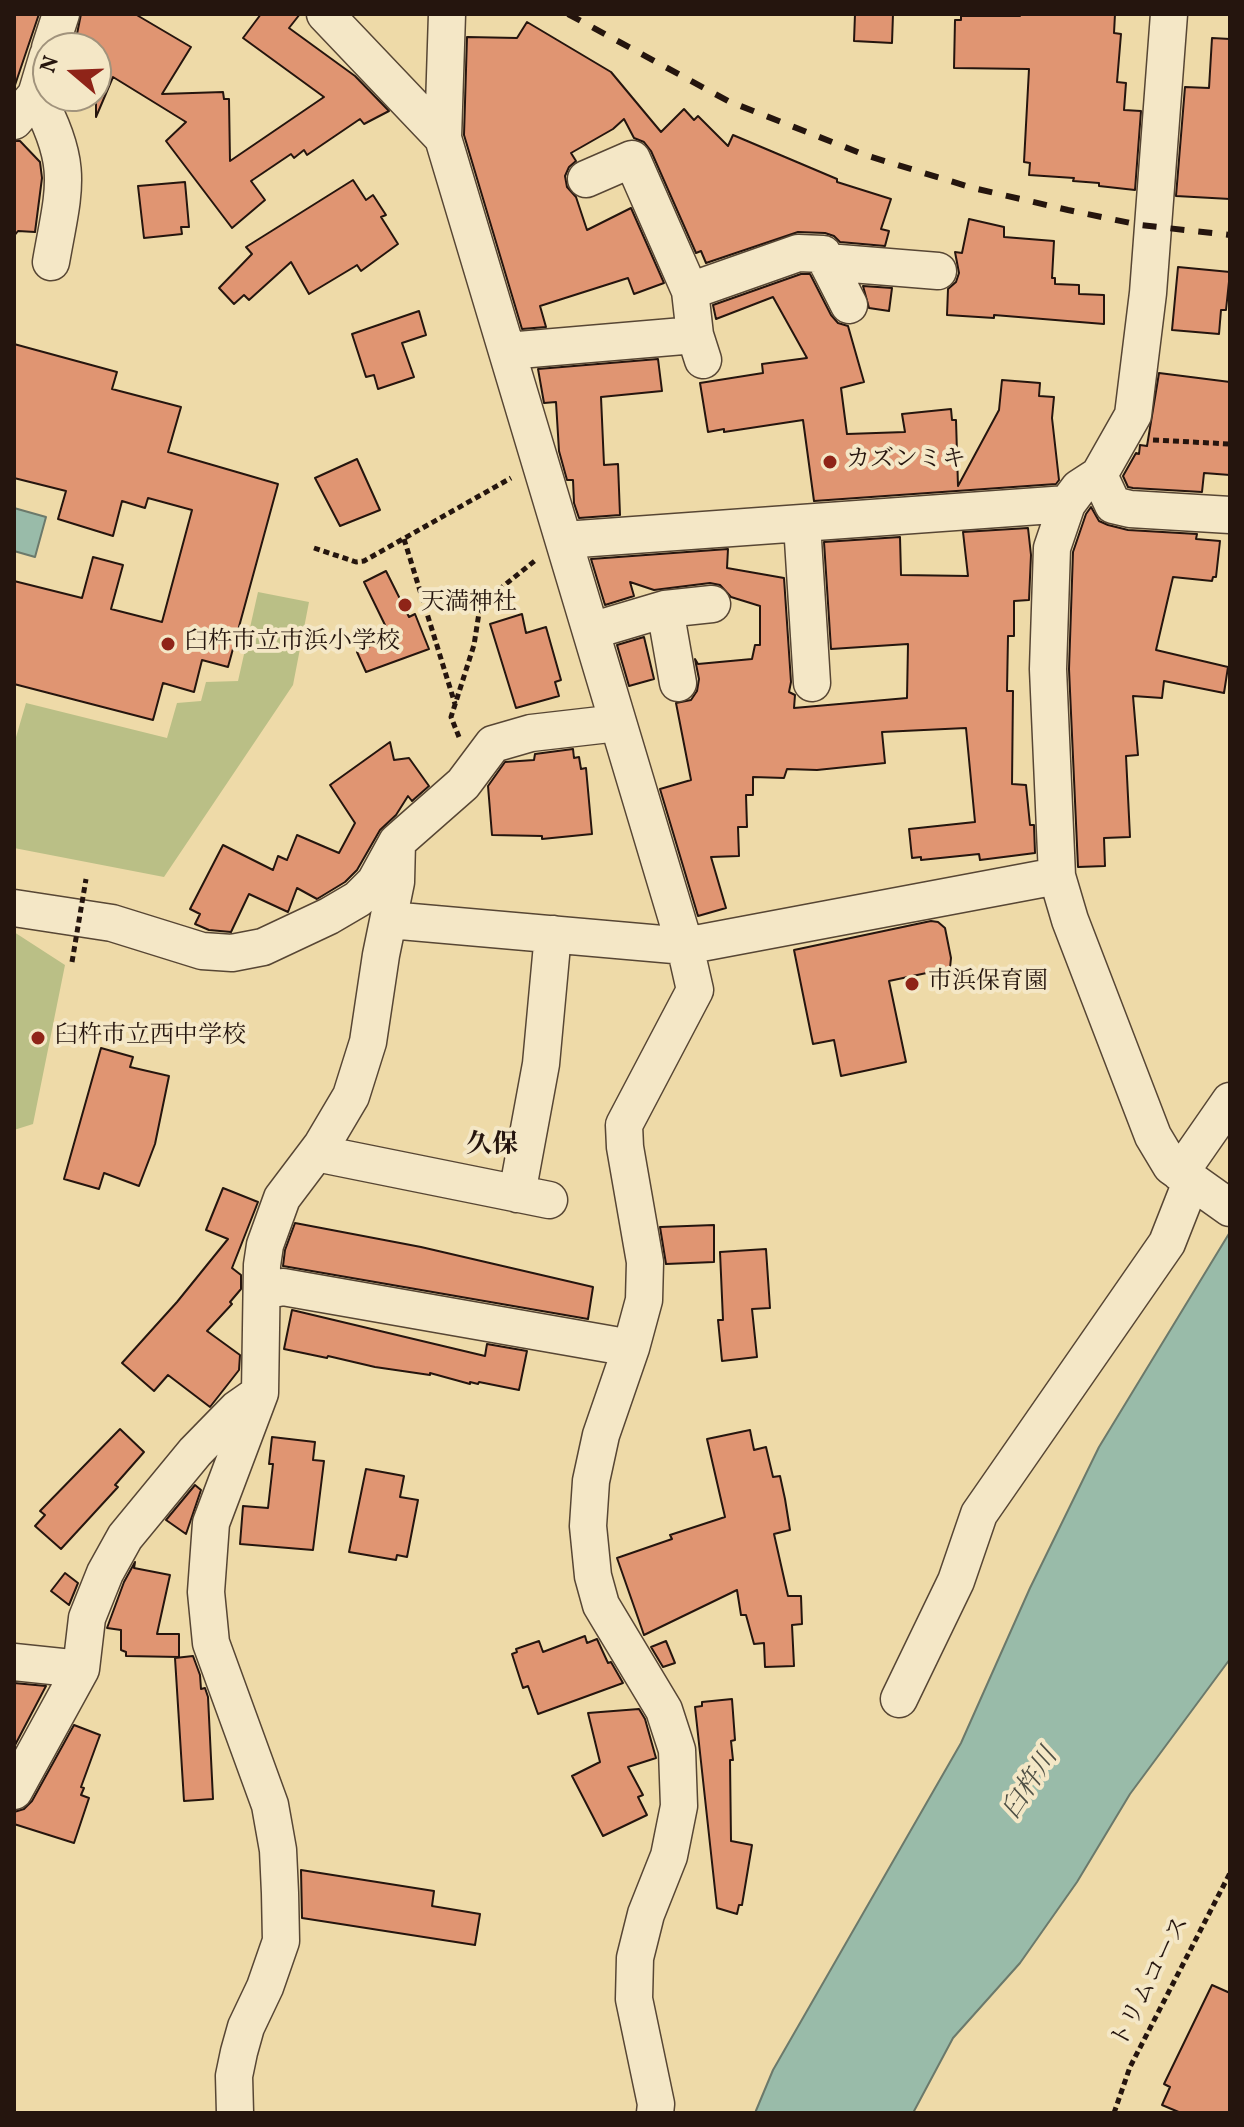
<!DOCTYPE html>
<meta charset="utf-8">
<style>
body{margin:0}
#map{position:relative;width:1244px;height:2127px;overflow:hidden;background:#eedaa8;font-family:Vollkorn,serif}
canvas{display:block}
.frame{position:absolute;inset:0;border:16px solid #25150e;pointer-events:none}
.north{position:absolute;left:32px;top:32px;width:80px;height:80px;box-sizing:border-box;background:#f4e7c6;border:2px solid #a1937c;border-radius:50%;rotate:289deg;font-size:22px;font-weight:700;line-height:32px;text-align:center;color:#25150e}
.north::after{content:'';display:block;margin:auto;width:28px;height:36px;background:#8f2418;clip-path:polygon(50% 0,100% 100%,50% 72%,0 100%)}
</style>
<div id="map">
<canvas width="1244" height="2127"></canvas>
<div class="frame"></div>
<div class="north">N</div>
</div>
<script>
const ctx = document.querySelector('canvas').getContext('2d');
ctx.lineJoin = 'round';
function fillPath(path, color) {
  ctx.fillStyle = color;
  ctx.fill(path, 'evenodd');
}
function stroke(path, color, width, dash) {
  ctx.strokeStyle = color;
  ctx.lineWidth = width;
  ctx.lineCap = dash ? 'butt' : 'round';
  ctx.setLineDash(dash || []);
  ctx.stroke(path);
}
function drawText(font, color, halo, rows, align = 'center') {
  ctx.font = font + ' Vollkorn,"Noto Serif JP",serif';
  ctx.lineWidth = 8;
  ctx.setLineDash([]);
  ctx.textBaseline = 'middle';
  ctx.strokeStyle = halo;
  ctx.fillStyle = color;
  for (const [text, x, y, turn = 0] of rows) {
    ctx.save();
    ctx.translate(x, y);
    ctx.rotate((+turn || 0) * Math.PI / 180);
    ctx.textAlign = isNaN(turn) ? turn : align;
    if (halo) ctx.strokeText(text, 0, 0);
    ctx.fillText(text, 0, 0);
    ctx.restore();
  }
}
const green = new Path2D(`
 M258 592 309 602 293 685 164 877 14 848V744L26 703 167 738 177 703 201 701 206 682 238 681Z
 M14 932 65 965 33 1124 14 1130Z`);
const water = new Path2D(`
 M14 508 46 517 35 557 14 551Z
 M1230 1232V1659L1130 1794 1077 1882 1020 1963 953 2038 913 2113H755L773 2070 961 1743 1030 1588 1099 1447Z`);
const building = new Path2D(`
 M14 14H39L14 88Z
 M81 14H135L191 47 162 94 223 92 224 99H229L230 161 324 97 243 38 261 14H300L289 28 355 76 389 111 364 124 360 119 307 155 304 150 294 158 291 154 251 181 265 200 232 228 166 141 186 122 113 77 96 117V45L77 34Z
 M855 14H893L892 43 854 41Z
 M1020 14H1115L1114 33 1121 34 1117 82 1126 83 1124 110 1141 111 1135 190 1099 186V183L1073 181 1074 178 1029 175 1030 163 1024 162 1029 69 954 68 955 20H961V16H1020Z
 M527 22 611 72 661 132 684 109 694 120 698 116 728 146 733 135 837 179V182L891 199 881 229 889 231 885 246 840 242 834 236 825 233 798 232 706 263 701 251 696 253 651 151 644 142 634 138 624 119 613 129 571 153 576 161 569 167 565 176 567 187 576 197 587 230 631 208 664 283 634 294 628 278 540 306 546 327 522 329 464 135 467 37 517 38Z
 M1212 38 1230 39V199L1176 196 1185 87 1209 88Z
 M14 141H20L40 162 42 178 35 232 18 231 14 236Z
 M353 180 366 200 373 195 386 215 381 217 398 244 361 271 357 265 354 267 309 294 291 262 249 300 244 295 234 304 219 288 252 254 246 247Z
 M185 182 189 227H181L182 234 144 238 138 186Z
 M969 219 1004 227V237L1054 241 1052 278H1055V284L1079 285V294L1104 295V324L994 315V318L947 315 948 289 956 282 959 273 955 252 962 253Z
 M1178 267 1230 272 1226 310H1221L1219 334 1172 330Z
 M801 274H810L831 315 838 323 848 326 864 382 841 388 847 434 905 432 902 414 951 409 952 420H956L958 486 999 410 1002 380 1040 383 1039 396 1054 397 1052 418 1059 480 1056 484 814 501 803 420 724 432V429L708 432 700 383 763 373 762 364 807 358 773 297 716 319 713 305Z
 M863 286 892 288 889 311 869 308Z
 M419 311 426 335 402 343 414 377 378 389 374 375 366 377 352 334Z
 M14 344 117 372 112 389 181 407 168 452 278 484 228 667 202 660 194 692 163 683 153 720 14 684V581L82 598 93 557 123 565 111 609 162 622 192 510 148 498 145 508 122 501 113 536 58 519 66 491 14 478Z
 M658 359 662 391 601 397 604 465 618 464 620 515 579 518 574 503 573 480H567L559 451 556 402 544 403 538 369Z
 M1159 373 1230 382V475L1204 473 1202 492 1133 488 1128 487 1123 476 1136 453 1139 454 1140 445 1147 446Z
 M357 459 380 510 340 526 315 478Z
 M1091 507 1099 521 1108 525 1128 530 1197 534 1196 539 1220 541 1216 577H1213L1212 581 1173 577 1156 650 1228 667 1224 693 1164 681 1162 698 1133 696 1138 755 1126 756 1130 837 1104 838 1105 866 1078 867 1069 669 1073 552 1086 514Z
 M1028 528 1031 555 1029 600 1014 601V636H1008L1007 691H1013L1012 784 1026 785 1030 825H1034L1035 853 980 860 979 854 921 860V857L912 858 909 829 975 822 966 728 882 732 885 763 817 770 787 769 784 778 753 777V795H746L747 827H738L739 856 711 857 726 908 698 916 660 789 691 780 676 703 691 700 697 691 699 679 695 659 698 664 752 659 755 645H760V606L731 597 720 585 710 583 654 590 630 582 634 596 605 605 591 559 728 549 727 568 784 578 791 682 789 692 795 695 794 708 907 698 908 644 831 649 824 542 900 537 901 575 968 576 963 532Z
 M386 571 409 617 415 614 429 649 366 672 357 652 386 639 381 629 386 627 364 582Z
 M522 614 526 633 546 627 561 680 555 682 559 696 516 708 490 624Z
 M644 637 654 679 629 686 617 645Z
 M390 742 394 760 409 758 429 786 412 801 408 796 396 815 380 830 357 870 345 882 317 899 297 888 288 912 249 894 231 932 209 930 195 924 200 914 190 909 223 845 273 870 278 856 287 860 297 835 339 853 355 823 330 785Z
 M573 749 574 758 579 757 581 769 586 768 592 834 542 839V836L492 835 488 786 505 762 534 760 535 754Z
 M931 921 938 922 945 928 951 958 950 968 889 981 906 1062 841 1076 834 1040 813 1044 794 950Z
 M101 1048 133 1057 130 1067 169 1076 155 1144 139 1186 104 1173 99 1189 64 1179Z
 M223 1188 258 1202 232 1268 241 1275V1289L230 1302 232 1304 207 1331 240 1355 239 1370 210 1407 168 1375 154 1391 122 1363 177 1302 228 1239 206 1230Z
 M295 1223 421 1247 593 1287 588 1319 283 1266 285 1250Z
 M714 1225V1262L666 1264 660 1227Z
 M766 1249 770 1308 752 1309 757 1357 722 1361 718 1320H723L720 1252Z
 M292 1310 485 1356 487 1344 527 1351 519 1390 479 1382 478 1384 470 1382V1384L430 1373V1375L375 1367 328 1356 327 1358 284 1349Z
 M120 1429 144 1452 115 1485 118 1487 61 1549 35 1526 45 1515 40 1511Z
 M750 1430 754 1450 766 1447 773 1477 780 1476 785 1499 790 1530 774 1534 788 1596H801L802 1624 792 1625 794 1666 765 1667 764 1643 754 1644 746 1615H741L737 1590 644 1635 617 1558 672 1539 670 1535 725 1517 707 1439Z
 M272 1437 315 1442 313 1460 324 1461 313 1550 240 1544 243 1506 268 1508 273 1464H269Z
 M366 1469 404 1476 400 1497 418 1500 407 1557 397 1555 396 1560 349 1552Z
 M195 1485 201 1490 186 1534 166 1520Z
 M135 1562 134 1568 170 1575 157 1634H179V1657L126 1656V1652L121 1650V1630L107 1628 124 1582Z
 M65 1573 78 1583 69 1605 51 1591Z
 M585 1636 587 1643 597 1639 608 1663 611 1662 623 1683 538 1714 528 1686 523 1688 512 1654 517 1652 516 1649 539 1641 543 1652Z
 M666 1641 675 1663 663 1667 651 1647Z
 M193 1656 200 1675 201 1689 205 1688 208 1697 213 1799 184 1801 175 1658Z
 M14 1683 46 1686 14 1747Z
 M732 1699 735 1740 731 1741 733 1760H730L731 1841 752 1845 742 1905H739L737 1914 717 1908 695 1707 702 1706V1702Z
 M639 1709 645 1719 656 1758 628 1767 643 1795 638 1797 647 1815 603 1836 572 1776 600 1762 588 1713Z
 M74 1725 100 1735 81 1787 84 1788 81 1795 89 1798 74 1843 14 1824V1812L24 1809 32 1801Z
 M301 1870 434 1891 432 1906 480 1914 475 1945 302 1918Z
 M1212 1985 1230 1993V2113H1181L1162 2105 1170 2087 1164 2084Z`);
const path = new Path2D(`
 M1153 440 1230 444
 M404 539 455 704
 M314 548 356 562 364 561 511 478
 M459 737 451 717 474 645 479 613 491 596 537 559
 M1114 2113 1130 2067 1230 1873`);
const minor = new Path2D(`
 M325 14 443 138
 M447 14 443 138 685 946 695 990 624 1125 625 1147 645 1262 644 1300 631 1348 601 1435 591 1481 588 1526 593 1576 601 1605 664 1710 677 1750 679 1806 669 1856 646 1914 635 1958 634 1999 656 2104 655 2113
 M1169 14 1148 293 1133 415 1099 475 1079 488 1067 504 1052 548 1048 669 1057 876 1070 920 1153 1136 1171 1166 1230 1208
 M50 48 61 14
 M36 95C75 166 64 188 51 262
 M14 121 36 95 48 55
 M586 179 632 159 690 291 695 335 703 360
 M827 262 938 271
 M690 291 798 253 823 254 849 305
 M507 351 695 335
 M1099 475 1113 505 1130 509 1230 515
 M802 524 812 683
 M564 540 1067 504
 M665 609 678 683
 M591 631 665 609 712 604
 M14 908 112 923 202 951 232 953 263 947 329 916 358 899 375 882 397 842 463 784 493 744 531 733 618 723
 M389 920 685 946 1057 876
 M316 1153 549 1200
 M1180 1173 1230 1101
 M517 1194 541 1064 553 934
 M262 1291 283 1287 631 1348
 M14 1662 81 1669
 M899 1699 956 1581 979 1514 1167 1243 1191 1182
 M14 1791 81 1669 87 1618 105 1573 125 1537 195 1452 237 1409 257 1395
 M235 2113 234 2076 239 2052 246 2027 265 1987 281 1941 280 1893 278 1850 270 1805 211 1643 206 1592 211 1523 260 1393 262 1265 265 1245 282 1198 322 1145 351 1096 368 1042 381 955 396 882 397 842`);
const rail = new Path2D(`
 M568 14 728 101 865 155 973 188 1068 210 1140 225 1230 235`);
const pathBridge = new Path2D(`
 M72 962 86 879`);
const markers = [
 [830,462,8,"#8f2418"],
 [405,605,8,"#8f2418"],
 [168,644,8,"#8f2418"],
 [912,984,8,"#8f2418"],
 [38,1038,8,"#8f2418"]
];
const poiNames = [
 ["カズンミキ",846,462],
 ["天満神社",421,605],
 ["臼杵市立市浜小学校",184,644],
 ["市浜保育園",928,984],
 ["臼杵市立西中学校",54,1038]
];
const streetNames = [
 ["トリムコース",1152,1983,-63]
];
const neighbourhoodNames = [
 ["久保",492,1147]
];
const waterNames = [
 ["臼杵川",1032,1785,-57]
];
fillPath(green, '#babf86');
fillPath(water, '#99bba9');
stroke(water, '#6b796b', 2);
fillPath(building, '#e09572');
stroke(building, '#25150e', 2);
stroke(minor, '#574634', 39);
stroke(path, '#25150e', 5, [6, 4]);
stroke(minor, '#f4e7c6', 36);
stroke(rail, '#25150e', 6, [14, 14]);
stroke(pathBridge, '#25150e', 5, [6, 4]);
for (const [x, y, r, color] of markers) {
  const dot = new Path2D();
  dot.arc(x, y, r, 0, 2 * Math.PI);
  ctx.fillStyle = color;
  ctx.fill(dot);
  stroke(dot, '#f4e7c6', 3);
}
drawText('24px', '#25150e', '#f4e7c6', poiNames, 'left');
drawText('24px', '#25150e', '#f4e7c6', streetNames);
drawText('bold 26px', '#25150e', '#f4e7c6', neighbourhoodNames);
drawText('italic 26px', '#4e4f44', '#f4e7c6', waterNames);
</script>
